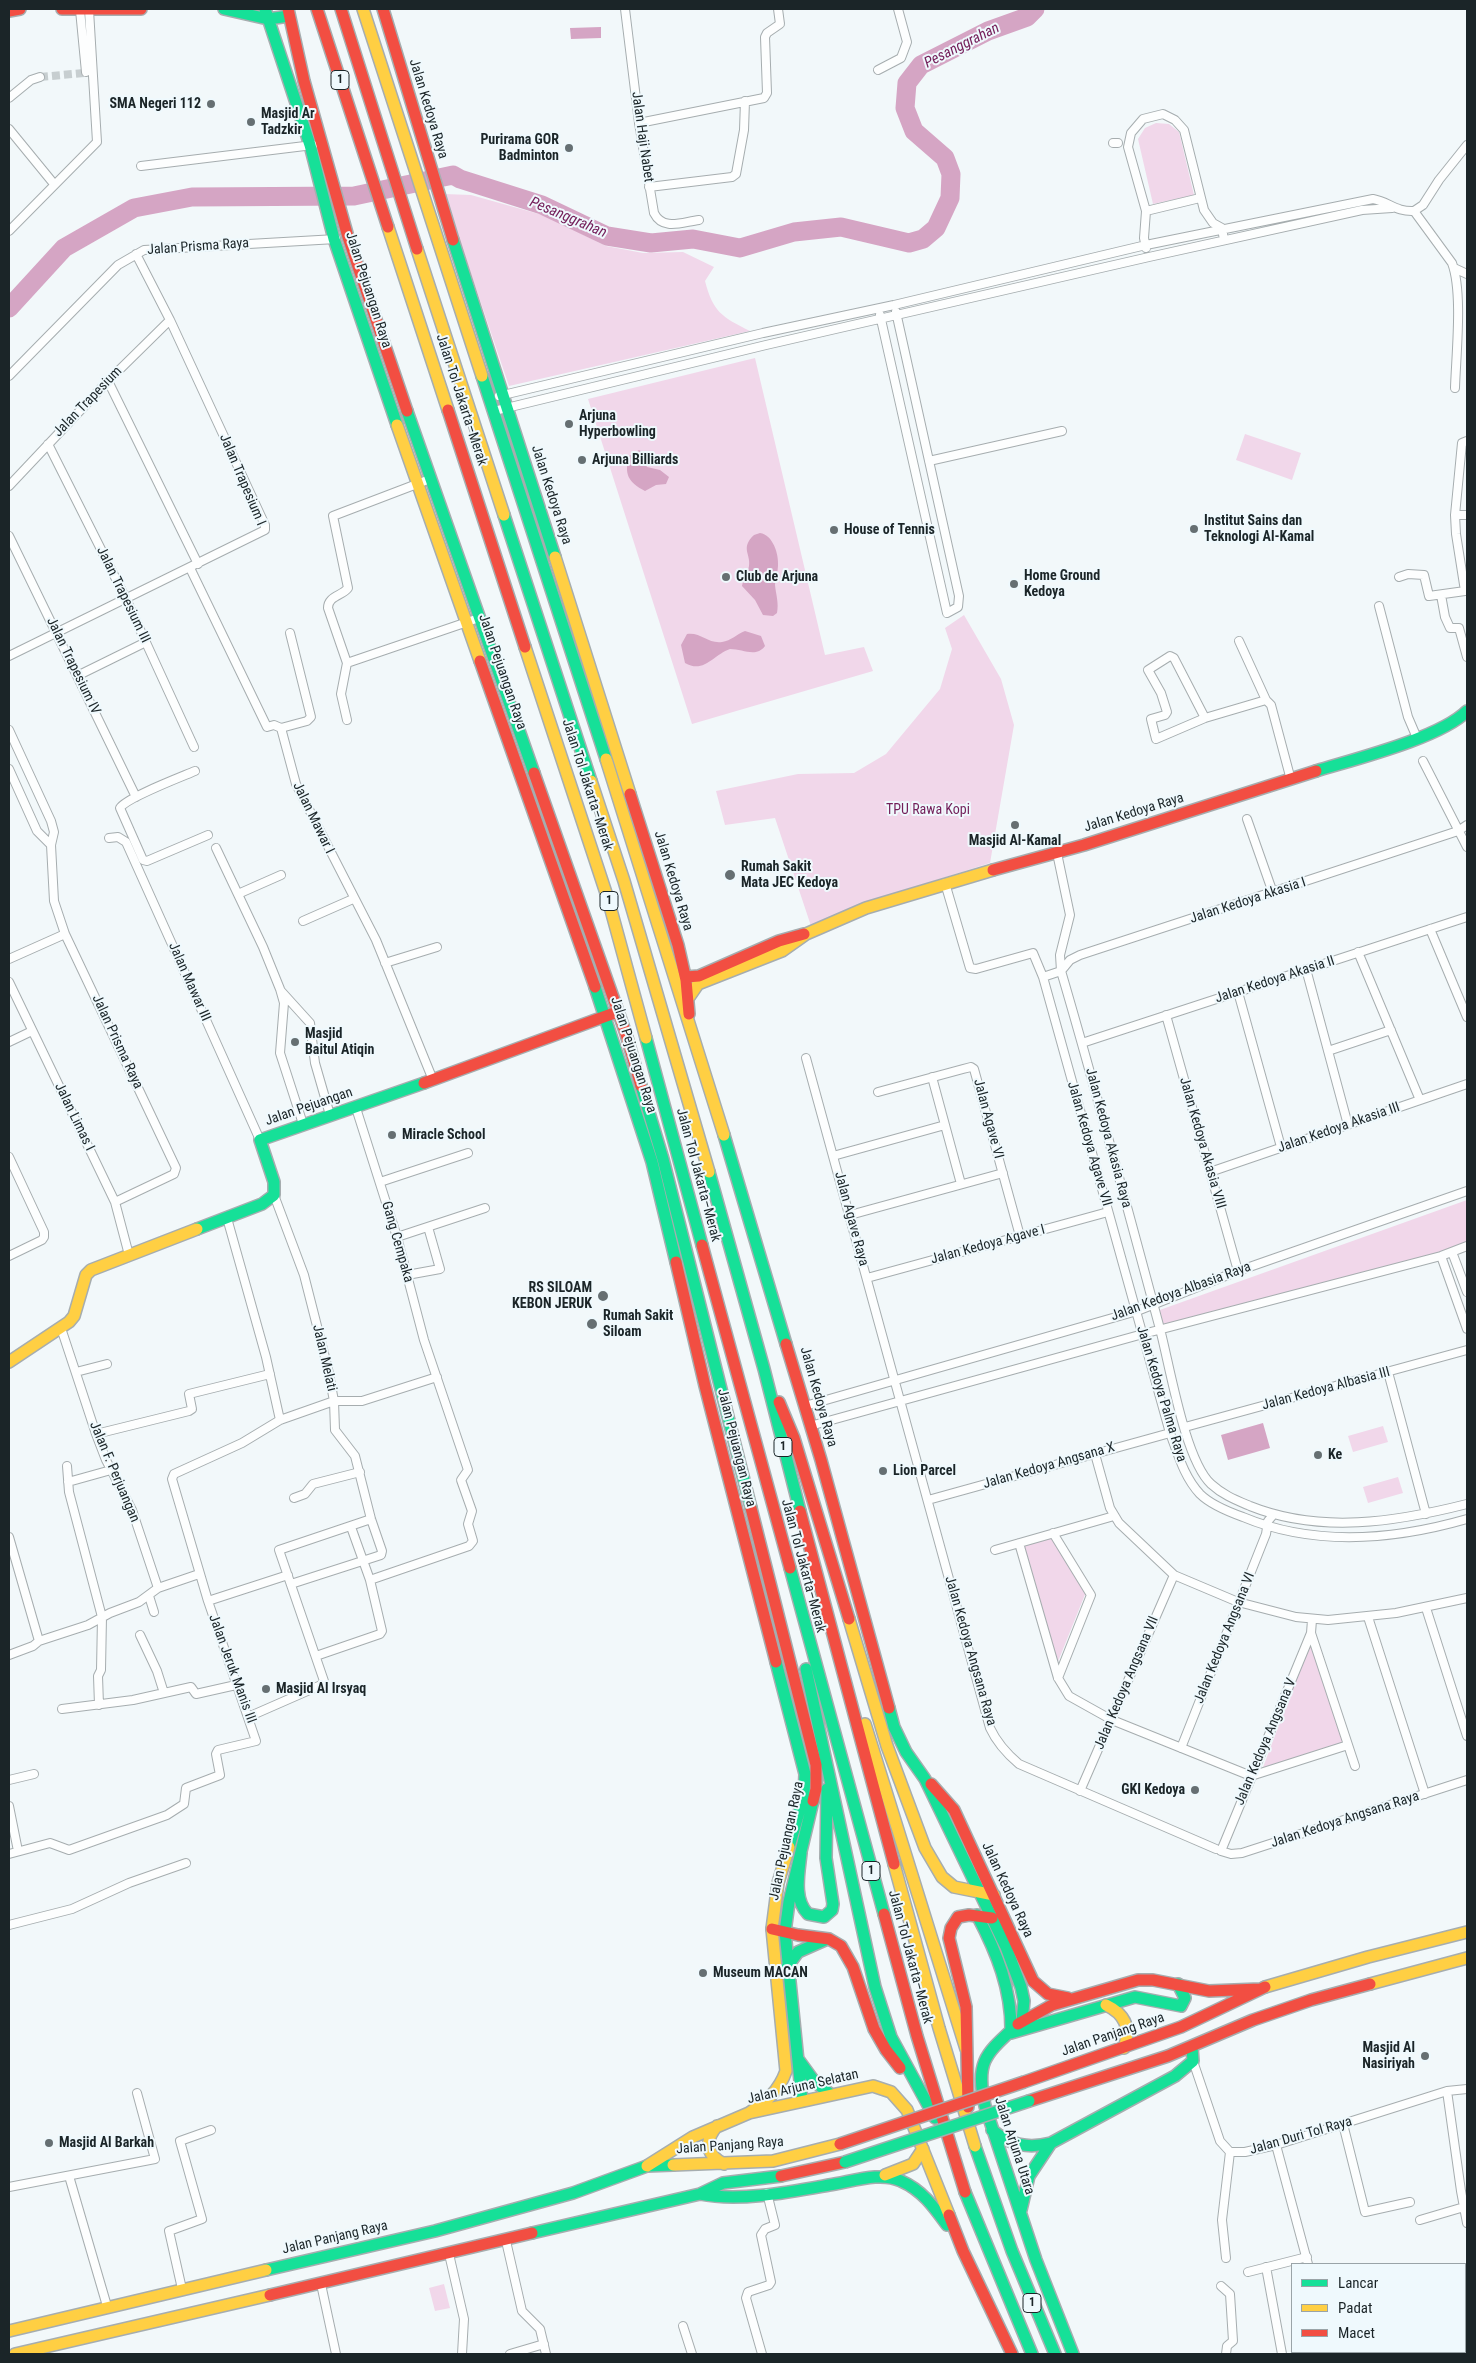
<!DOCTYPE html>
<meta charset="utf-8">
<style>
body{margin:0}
#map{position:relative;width:1476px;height:2363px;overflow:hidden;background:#f2f8fa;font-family:"Roboto Condensed",sans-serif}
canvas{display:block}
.frame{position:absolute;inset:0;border:10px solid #1b2528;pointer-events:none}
.legend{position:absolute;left:1291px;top:2263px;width:175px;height:90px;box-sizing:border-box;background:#eff9fd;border:1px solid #9aa4a8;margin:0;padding:6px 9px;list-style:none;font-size:15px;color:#1b2528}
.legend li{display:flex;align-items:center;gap:10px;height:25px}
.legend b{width:25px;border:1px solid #9aa4a8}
</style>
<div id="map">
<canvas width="1476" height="2363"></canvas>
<div class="frame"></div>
<ul class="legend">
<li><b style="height:6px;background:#16e098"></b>Lancar</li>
<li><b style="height:6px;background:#ffcf43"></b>Padat</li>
<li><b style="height:6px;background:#f24e42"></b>Macet</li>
</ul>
</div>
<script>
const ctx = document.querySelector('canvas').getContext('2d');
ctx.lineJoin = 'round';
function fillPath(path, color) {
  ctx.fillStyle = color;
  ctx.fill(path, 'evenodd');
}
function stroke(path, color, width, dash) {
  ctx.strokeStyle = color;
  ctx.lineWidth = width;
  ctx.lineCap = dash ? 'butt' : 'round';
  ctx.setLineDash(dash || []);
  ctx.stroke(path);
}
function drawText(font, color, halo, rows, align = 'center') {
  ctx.font = font + ' "Roboto Condensed",sans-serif';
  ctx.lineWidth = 4;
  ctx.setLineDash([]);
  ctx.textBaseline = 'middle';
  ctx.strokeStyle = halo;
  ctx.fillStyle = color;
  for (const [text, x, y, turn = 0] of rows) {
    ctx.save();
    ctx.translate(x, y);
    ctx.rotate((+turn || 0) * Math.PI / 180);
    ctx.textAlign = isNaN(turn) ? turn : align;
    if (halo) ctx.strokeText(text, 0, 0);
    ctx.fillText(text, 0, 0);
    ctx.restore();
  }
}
const green = new Path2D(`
 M1156 123 1169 124 1179 132 1194 195 1153 204 1138 139 1145 128Z
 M444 194 471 195 546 216 606 246 643 253 683 252 714 267 705 281C713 312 722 317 750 331L509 386Z
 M755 358 825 655 864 647 873 671 692 724 588 399Z
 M1245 434 1301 453 1292 480 1236 460Z
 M964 615 1001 679 1014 725 990 863 883 897 811 926 775 818 725 825 716 791 798 774 854 773 886 754 940 689 952 649 945 628Z
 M1467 1200V1242L1442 1253 1163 1333 1157 1311Z
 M1383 1426 1388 1442 1353 1452 1348 1436Z
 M1398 1477 1403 1493 1368 1503 1363 1487Z
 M1052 1537 1088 1587 1055 1669 1023 1544Z
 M1311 1640 1348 1747 1262 1770Z
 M444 2284 450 2308 435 2311 429 2288Z`);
const water = new Path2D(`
 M601 27V38L571 39 570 28Z
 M639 450 647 455 645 463 647 467 660 470 669 477 666 484 656 485 645 491C628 482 624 474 629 456Z
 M760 533C773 535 779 554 778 566 778 572 775 578 775 585 776 595 779 603 777 613L773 616 763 615 755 600 742 586C743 579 748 573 749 566 751 554 740 548 754 535Z
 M745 631 761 636 765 646C756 658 743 649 730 649 713 655 704 674 685 663L681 645 687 634C701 632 708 644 722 642 731 641 737 634 745 631Z
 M1263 1423 1270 1448 1228 1460 1221 1435Z`);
const river = new Path2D(`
 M9 308 64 248 134 208 192 197 354 196 453 175 460 179 542 205 607 236 651 243 693 239 740 248 794 232 841 227 909 243 923 239 936 228 950 198 951 174 945 158 914 131 905 108 907 83 921 65 988 31 1027 17 1035 9`);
const streetTunnel = new Path2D(`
 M40 77 84 73`);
const street = new Path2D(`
 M625 9 639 123 654 213C663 231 682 222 699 220
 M80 10 86 72
 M878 70 901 58 907 42 898 9
 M9 98 31 80 40 77
 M639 123 764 98 767 93 765 37 767 33 780 24 778 9
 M9 129 54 184
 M1113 143H1118
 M141 166 313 145
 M649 187 732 177 736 174 744 130 745 101
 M1146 211 1200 198
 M1414 211 1452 263C1463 292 1456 355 1455 388
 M9 231 97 142 89 10
 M1146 248 1144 238 1146 211 1128 147 1131 133 1143 119 1163 114 1175 120 1184 130 1204 210 1213 223 1222 228 1224 240
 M1454 268 1467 274
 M880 315 947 613 958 607 959 596 896 312
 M9 376 118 265 144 250 336 239
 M108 381 198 564
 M499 396 763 333 894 305 1146 245 1373 199C1389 202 1396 212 1414 211L1423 205 1439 180 1467 145
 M494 411 766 345 1149 257 1362 210 1392 208
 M48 444 126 599 194 747
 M929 461 1062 431
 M430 479 333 516 348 588C342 596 328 596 328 608L347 663 479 618
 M9 486 108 381 170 320
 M1455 515H1467
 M9 536 136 797
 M190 568 267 727 274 725 281 728
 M1399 577 1408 574 1424 575 1429 596 1465 591 1456 534 1455 515 1462 443 1467 441
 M1441 595 1445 617 1450 628H1459L1467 657
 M1379 606 1408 717 1417 738
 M1239 641 1266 700 1271 705 1291 780
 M9 656 265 530V525L170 320 136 254
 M347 663 341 694 347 720
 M77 676 146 642
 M1205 718 1174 658 1170 656 1148 670 1161 693 1167 712 1165 715 1151 719 1156 739 1205 718 1266 700
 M281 728 296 784 376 940 433 1080
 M281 728 307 721 311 717 290 633
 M9 730 51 821 54 832 51 845 54 901 65 934 176 1168 174 1174 115 1202
 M1423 761 1467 847
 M9 769 37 831 51 845
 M195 771C181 777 126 798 120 808L143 860 147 861 208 835
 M1247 819 1273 893
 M109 838 118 837 126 842 260 1140
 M216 848 263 947 280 989 284 1003 280 1053 303 1124
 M1057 853 1070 915 1060 955 1061 971C1096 1090 1128 1210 1160 1329 1170 1367 1185 1460 1211 1484 1223 1495 1236 1500 1250 1506 1320 1534 1396 1522 1467 1504
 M945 883 970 968 976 969 1033 953 1043 977 1170 1433C1178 1454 1184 1477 1200 1494 1211 1505 1229 1512 1243 1517 1315 1547 1394 1540 1467 1519
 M238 894 281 875
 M303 921 353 899
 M1430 929 1467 1017
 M1358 952 1420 1100
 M9 959 65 934
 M385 963 437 947
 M1306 969 1348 1125
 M1043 977 1061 971 1070 960 1080 955 1458 831 1467 825
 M9 982 115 1202 129 1255
 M281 991 310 1023 315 1063 330 1115
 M1238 992 1281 1147
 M1166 1015 1238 1271
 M9 1042 32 1031
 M1082 1043 1467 917
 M1328 1051 1391 1030
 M806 1058 990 1728C997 1743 1006 1753 1019 1764L1216 1849
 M932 1077 961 1184
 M878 1092 963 1069 971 1067 974 1069 1020 1236
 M356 1108 397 1237 424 1340 468 1470 461 1480 472 1511 468 1524 473 1541 469 1546 370 1580
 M833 1156 945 1125
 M9 1157 44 1232V1237L42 1240 9 1256
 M1210 1172 1467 1084
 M380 1182 468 1153
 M274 1195 304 1275 328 1369 334 1401 335 1430 355 1456 371 1519 382 1551 381 1555 291 1584
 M850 1215 1003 1173
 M227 1218 266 1357 280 1420
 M397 1237 485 1208
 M1452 1252 1467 1292
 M1441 1256 1467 1329
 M407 1275 440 1269 428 1227
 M867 1278 1108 1212
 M61 1328 96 1434 106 1460 132 1510 158 1588
 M76 1372 107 1364
 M1388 1372 1426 1514
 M805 1406 1137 1311 1238 1271 1467 1191
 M810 1426 1143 1334 1441 1256 1467 1246
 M1185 1427 1467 1350
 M96 1434 189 1411 192 1409 189 1394 270 1374
 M1095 1454 1110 1508 1119 1523 1174 1575 1238 1602 1296 1617 1328 1620 1396 1613 1467 1598
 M67 1466 69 1492 102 1617 101 1670 98 1676 99 1705
 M68 1482 111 1470
 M294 1498 305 1494 313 1484 360 1472
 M928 1500 1170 1433
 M1053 1533 1091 1595 1058 1678
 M9 1537 39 1641
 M1019 1543 1058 1678 1069 1696 1112 1720 1251 1776 1348 1745
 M995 1550 1114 1516
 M149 1596 154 1612
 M208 1601 288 1575
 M1426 1608 1467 1736
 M1368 1617 1425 1794
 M1312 1620 1311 1633 1355 1766
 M1311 1633 1221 1851 1231 1854 1242 1853 1467 1780
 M140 1635 157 1671 164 1693
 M9 1655 33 1646 39 1641 88 1625 110 1613 139 1602 158 1588 199 1574
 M316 1656 380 1634 382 1631 370 1580 351 1527
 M62 1709 133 1700 191 1687 196 1694 236 1685
 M248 1717 321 1685 324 1681 279 1550 371 1519
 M1181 1748 1266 1534 1268 1521 1274 1514
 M9 1780 34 1774
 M1080 1791 1174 1575
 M9 1806 18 1851
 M9 1854 50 1843 69 1850 167 1815 184 1804 186 1788 220 1775 216 1754 218 1750 256 1741 208 1601 172 1479 174 1474 242 1443 280 1420 334 1401H362L437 1377
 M9 1925 72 1909 129 1883 186 1863
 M1193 2061 1220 2141 1230 2152H1245L1276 2145 1447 2091 1467 2089
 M1447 2091 1461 2191 1467 2223
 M1343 2124 1365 2212 1410 2202
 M1276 2145 1308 2264
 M69 2176 107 2306
 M9 2187 155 2159 137 2093
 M1420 2220 1464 2207
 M506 2241 522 2311 540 2329 546 2354
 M449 2254 464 2319 462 2354
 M1226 2258 1222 2220 1230 2152
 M1266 2267 1282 2354
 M1248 2272 1307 2257
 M321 2284 336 2354
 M1221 2286 1230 2294 1233 2341 1227 2346 1226 2354
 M182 2289 169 2231 202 2219 180 2141 211 2130
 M1465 2298H1467
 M683 2326 692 2354
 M1313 2352V2354
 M1359 2352 1360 2354
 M1448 2352V2354
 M510 2354 544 2344
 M762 2354 746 2298 748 2292 769 2285 771 2282 761 2235 765 2229 775 2225 767 2193`);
const fast = new Path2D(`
 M224 9 268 19 289 16
 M265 9 310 145 334 239 397 425
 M453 240 555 557
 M482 376 606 759
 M407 411 534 773
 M504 515 591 781
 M1316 771C1355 759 1440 738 1467 711
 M595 987 652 1162 676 1262
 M646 1038 702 1245
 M641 1086 663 1159 751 1508
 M724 1135 786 1344
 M709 1172 764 1369 800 1511
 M197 1229 262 1204 274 1195V1182L260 1140 424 1083
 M790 1568 884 1914
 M776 1662 805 1774 804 1795 789 1847
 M806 1669 875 1987 891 2037 935 2118
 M889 1708 894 1727 906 1752 925 1779 1006 1947 1021 1987 1024 2001 1022 2021
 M801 1853C799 1873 793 1899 808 1914L824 1917 832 1910 833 1904 826 1858 827 1789
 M977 1915C997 1953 1012 1990 1011 2033
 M787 1967 798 1952 825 1940
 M1018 2024C986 2054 975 2060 985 2106L1036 2260 1073 2354
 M1011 2033 1135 1997 1181 2006 1185 1998 1178 1984
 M798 2059 814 2081 830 2094
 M802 2101 785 1932 789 1902 813 1801
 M992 2130C1010 2145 1028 2149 1051 2143L1175 2076 1193 2061 1192 2047
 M975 2146 1012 2251 1055 2354
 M965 2192 1032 2354
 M700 2194C739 2202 790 2192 829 2185 851 2182 880 2171 901 2181 922 2190 934 2207 947 2225
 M1021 2210 1029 2176 1051 2143
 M532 2233 700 2194 723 2183 781 2176
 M266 2270 435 2231 573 2193 647 2166 673 2165`);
const slow = new Path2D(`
 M363 9 482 376
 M388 227 448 410
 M417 249 504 515
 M397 425 480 661
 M555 557 630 794
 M525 647 608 899 646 1038
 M606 759 724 1135
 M591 781 624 881 709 1172
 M689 997 698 984 782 951 806 934 866 908 993 870
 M9 1362 69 1322 74 1316 86 1275 91 1270 197 1229
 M849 1619 887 1746 925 1848 942 1877 954 1887 994 1895
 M865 1724 966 2049
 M894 1864 939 2028 975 2146
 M1370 1984 1467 1958
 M1265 1987 1368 1957 1467 1932
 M1106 2005C1125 2014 1131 2028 1124 2048
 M749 2113C766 2102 779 2091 786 2071L772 1929 778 1883 789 1847
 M717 2126C704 2141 706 2155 724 2164
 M673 2165 773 2161 840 2144
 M647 2166 693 2137 749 2113 873 2086 891 2092 907 2110 949 2215
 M885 2175 913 2164 923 2149
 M9 2331 266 2270
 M15 2354 270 2295`);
const jam = new Path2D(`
 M62 9H141
 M288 9 304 81 348 237 407 411
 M317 9 388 227
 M341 9 417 249
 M383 9 453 240
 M9 11 20 9
 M448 410 525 647
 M480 661 595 987
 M534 773 626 1034 641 1086
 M630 794 678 945 686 980 689 1014
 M993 870 1084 845 1316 771
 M686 977 699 976 779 941 804 934
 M424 1083 617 1012
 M702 1245 790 1568
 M676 1262 705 1386 776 1662
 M786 1344 821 1460 889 1708
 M779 1402 794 1438 849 1619
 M751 1508 816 1765V1789L813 1801
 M800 1511 894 1864
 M931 1784 954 1810 1033 1981 1048 1994 1068 1998
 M884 1914 917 2036 965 2192
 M772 1929 798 1935 829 1939 841 1946 853 1967 874 2029 886 2050 900 2068
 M1018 2024 1052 2005 1138 1980H1153L1209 1991 1260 1989
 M1024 2082 1181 2027 1265 1987
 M1029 2101 1168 2056 1253 2020 1311 2000 1370 1984
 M968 2107 966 2007 949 1938 951 1928 958 1917 969 1915 992 1918
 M781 2176 845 2162
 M949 2215 963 2251 1012 2354
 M270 2295 532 2233`);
const fastBridge = new Path2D(`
 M845 2162 1029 2101`);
const jamBridge = new Path2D(`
 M840 2144 1024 2082`);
const markers = [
 [211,104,5,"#666f72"],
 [251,122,5,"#666f72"],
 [569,148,5,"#666f72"],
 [569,424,5,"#666f72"],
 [582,460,5,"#666f72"],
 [1194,529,5,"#666f72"],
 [834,530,5,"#666f72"],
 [726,577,5,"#666f72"],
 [1014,584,5,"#666f72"],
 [1015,825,5,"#666f72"],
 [730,875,6,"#666f72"],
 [295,1042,5,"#666f72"],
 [392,1135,5,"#666f72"],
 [603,1296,6,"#666f72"],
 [592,1324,6,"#666f72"],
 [1318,1455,5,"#666f72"],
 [883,1471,5,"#666f72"],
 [266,1689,5,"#666f72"],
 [1195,1790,5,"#666f72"],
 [703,1973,5,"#666f72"],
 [1425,2056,5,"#666f72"],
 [49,2143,5,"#666f72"]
];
const shields = [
 [340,80,18],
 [609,901,18],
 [783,1447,18],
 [871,1871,18],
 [1032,2303,18]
];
const shieldNames = [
 ["1",340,80],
 ["1",609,901],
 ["1",783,1447],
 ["1",871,1871],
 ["1",1032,2303]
];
const poiNames = [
 ["SMA Negeri 112",201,104,"right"],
 ["Masjid Ar",261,114],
 ["Tadzkir",261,130],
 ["Purirama GOR",559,140,"right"],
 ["Badminton",559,156,"right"],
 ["Arjuna",579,416],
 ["Hyperbowling",579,432],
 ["Arjuna Billiards",592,460],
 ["Institut Sains dan",1204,521],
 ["Teknologi Al-Kamal",1204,537],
 ["House of Tennis",844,530],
 ["Home Ground",1024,576],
 ["Kedoya",1024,592],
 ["Club de Arjuna",736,577],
 ["Masjid Al-Kamal",1015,841,"center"],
 ["Rumah Sakit",741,867],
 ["Mata JEC Kedoya",741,883],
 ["Masjid",305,1034],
 ["Baitul Atiqin",305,1050],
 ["Miracle School",402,1135],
 ["RS SILOAM",592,1288,"right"],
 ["KEBON JERUK",592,1304,"right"],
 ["Rumah Sakit",603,1316],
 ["Siloam",603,1332],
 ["Ke",1328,1455],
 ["Lion Parcel",893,1471],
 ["Masjid Al Irsyaq",276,1689],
 ["GKI Kedoya",1185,1790,"right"],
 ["Museum MACAN",713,1973],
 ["Masjid Al",1415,2048,"right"],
 ["Nasiriyah",1415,2064,"right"],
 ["Masjid Al Barkah",59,2143]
];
const streetNames = [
 ["Jalan Kedoya Raya",428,109,73],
 ["Jalan Haji Nabet",642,137,82],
 ["Jalan Prisma Raya",198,247,-4],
 ["Jalan Pejuangan Raya",368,290,72],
 ["Jalan Tol Jakarta–Merak",461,400,72],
 ["Jalan Trapesium",88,402,-46],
 ["Jalan Trapesium I",242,480,67],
 ["Jalan Kedoya Raya",551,495,72],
 ["Jalan Trapesium III",123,595,64],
 ["Jalan Trapesium IV",73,666,64],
 ["Jalan Pejuangan Raya",502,672,71],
 ["Jalan Tol Jakarta–Merak",587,785,72],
 ["Jalan Kedoya Raya",1134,813,-17],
 ["Jalan Mawar I",313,818,64],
 ["Jalan Kedoya Raya",673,881,73],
 ["Jalan Kedoya Akasia I",1248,901,-18],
 ["Jalan Kedoya Akasia II",1275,980,-18],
 ["Jalan Mawar III",189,982,66],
 ["Jalan Prisma Raya",117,1042,65],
 ["Jalan Pejuangan Raya",633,1055,72],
 ["Jalan Pejuangan",309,1107,-19],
 ["Jalan Limas I",74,1117,64],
 ["Jalan Agave VI",988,1119,75],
 ["Jalan Kedoya Akasia III",1339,1128,-19],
 ["Jalan Kedoya Akasia Raya",1108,1138,75],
 ["Jalan Kedoya Akasia VIII",1202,1143,74],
 ["Jalan Kedoya Agave VII",1089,1144,74],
 ["Jalan Tol Jakarta–Merak",698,1175,75],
 ["Jalan Agave Raya",851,1219,75],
 ["Gang Cempaka",397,1242,74],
 ["Jalan Kedoya Agave I",988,1245,-15],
 ["Jalan Kedoya Albasia Raya",1181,1292,-20],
 ["Jalan Melati",324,1358,77],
 ["Jalan Kedoya Albasia III",1326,1389,-15],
 ["Jalan Kedoya Palma Raya",1161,1394,73],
 ["Jalan Kedoya Raya",818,1397,74],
 ["Jalan Pejuangan Raya",736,1448,76],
 ["Jalan Kedoya Angsana X",1049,1466,-16],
 ["Jalan F. Perjuangan",114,1472,67],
 ["Jalan Tol Jakarta–Merak",803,1566,75],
 ["Jalan Kedoya Angsana VI",1225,1638,-68],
 ["Jalan Kedoya Angsana Raya",970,1651,74],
 ["Jalan Jeruk Manis III",232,1669,70],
 ["Jalan Kedoya Angsana VII",1127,1683,-67],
 ["Jalan Kedoya Angsana V",1266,1742,-67],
 ["Jalan Kedoya Angsana Raya",1345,1820,-18],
 ["Jalan Pejuangan Raya",787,1841,-78],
 ["Jalan Kedoya Raya",1007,1890,65],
 ["Jalan Tol Jakarta–Merak",910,1957,75],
 ["Jalan Panjang Raya",1113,2035,-19],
 ["Jalan Arjuna Selatan",803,2087,-13],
 ["Jalan Duri Tol Raya",1301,2136,-16],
 ["Jalan Panjang Raya",730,2146,-4],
 ["Jalan Arjuna Utara",1014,2146,72],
 ["Jalan Panjang Raya",335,2238,-13]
];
const parkNames = [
 ["TPU Rawa Kopi",928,810]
];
const waterNames = [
 ["Pesanggrahan",962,46,-27],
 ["Pesanggrahan",568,218,23]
];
fillPath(green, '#f1d7ea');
fillPath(water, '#d5a5c4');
stroke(river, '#d5a5c4', 19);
stroke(streetTunnel, '#c7ced0', 8, [8, 4]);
stroke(street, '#a6adaf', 10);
stroke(fast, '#a6adaf', 14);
stroke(slow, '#a6adaf', 14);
stroke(jam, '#a6adaf', 14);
stroke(street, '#fdfefe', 8);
stroke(fast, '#16e098', 11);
stroke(slow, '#ffcf43', 11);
stroke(jam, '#f24e42', 11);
stroke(fastBridge, '#a6adaf', 14, []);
stroke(jamBridge, '#a6adaf', 14, []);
stroke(fastBridge, '#16e098', 11);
stroke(jamBridge, '#f24e42', 11);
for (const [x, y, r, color] of markers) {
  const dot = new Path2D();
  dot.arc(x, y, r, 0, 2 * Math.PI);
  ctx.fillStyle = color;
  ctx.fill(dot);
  stroke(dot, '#eff9fd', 2);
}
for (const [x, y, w] of shields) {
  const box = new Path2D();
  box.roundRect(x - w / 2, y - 9.5, w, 19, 4);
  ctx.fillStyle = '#eff9fd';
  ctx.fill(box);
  stroke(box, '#1b2528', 1);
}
drawText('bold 12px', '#1b2528', null, shieldNames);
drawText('bold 14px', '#1b2528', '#eff9fd', poiNames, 'left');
drawText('14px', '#1b2528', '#eff9fd', streetNames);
drawText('14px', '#731f5a', '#eff9fd', parkNames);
drawText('italic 15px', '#75205b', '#eff9fd', waterNames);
</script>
